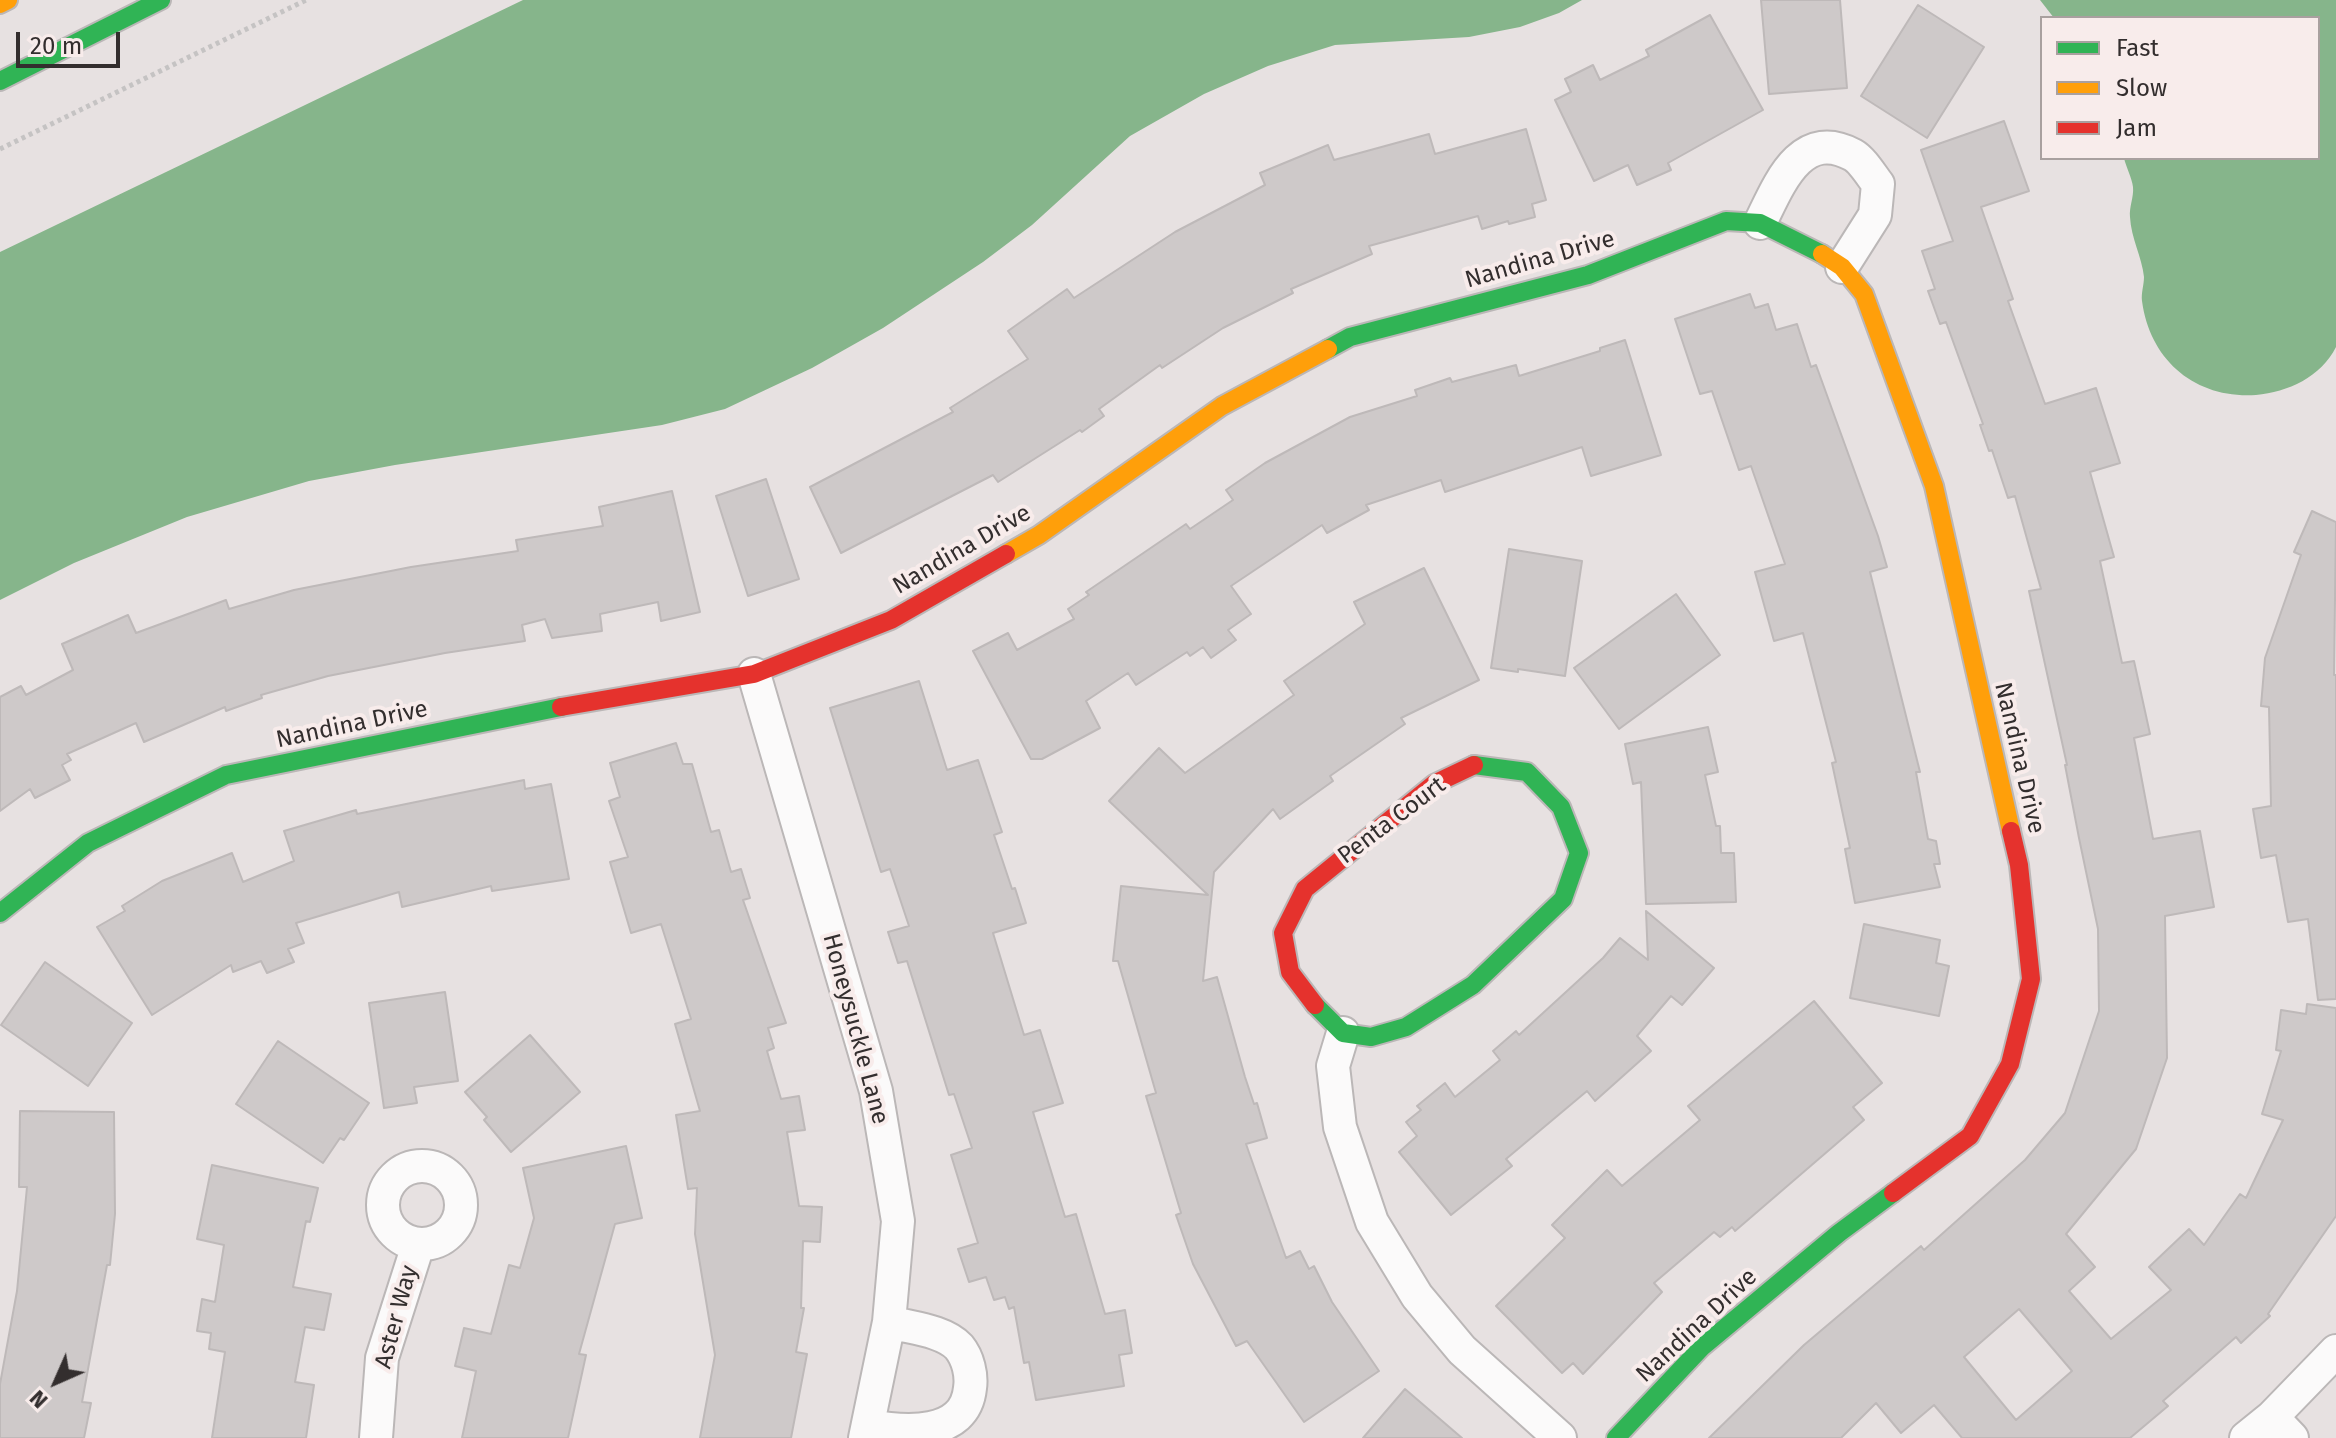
<!DOCTYPE html>
<style>
body{margin:0}
#map{position:relative;width:2336px;height:1438px;overflow:hidden;background:#e7e1e1;font-family:"Fira Sans",sans-serif}
canvas{display:block}
.legend{position:absolute;left:2040px;top:16px;width:280px;height:144px;box-sizing:border-box;background:#f8eceb;border:2px solid #a9a09f;margin:0;padding:10px 14px;list-style:none;font-size:24px;color:#332e2e}
.legend li{display:flex;align-items:center;gap:16px;height:40px}
.legend b{width:40px;border:2px solid #a9a09f}
.north{position:absolute;left:16px;top:1342px;width:80px;height:80px;-webkit-text-stroke:6px #f8eceb;paint-order:stroke;rotate:225deg;font-size:22px;font-weight:700;line-height:32px;text-align:center;color:#332e2e}
.north::after{content:'';display:block;margin:auto;width:28px;height:36px;background:#332e2e;clip-path:polygon(50% 0,100% 100%,50% 72%,0 100%)}
.scale{position:absolute;left:16px;top:32px;width:104px;height:36px;box-sizing:border-box;border:4px solid #332e2e;border-top:0;padding-left:10px;font-size:24px;line-height:28px;white-space:nowrap;color:#332e2e;-webkit-text-stroke:6px #f8eceb;paint-order:stroke}
</style>
<div id="map">
<canvas width="2336" height="1438"></canvas>
<ul class="legend">
<li><b style="height:10px;background:#30b455"></b>Fast</li>
<li><b style="height:10px;background:#ff9f0a"></b>Slow</li>
<li><b style="height:10px;background:#e5322d"></b>Jam</li>
</ul>
<div class="north">N</div>
<div class="scale">20 m</div>
</div>
<script>
const ctx = document.querySelector('canvas').getContext('2d');
ctx.lineJoin = 'round';
function fillPath(path, color) {
  ctx.fillStyle = color;
  ctx.fill(path, 'evenodd');
}
function stroke(path, color, width, dash) {
  ctx.strokeStyle = color;
  ctx.lineWidth = width;
  ctx.lineCap = dash ? 'butt' : 'round';
  ctx.setLineDash(dash || []);
  ctx.stroke(path);
}
function drawText(font, color, halo, rows, align = 'center') {
  ctx.font = font + ' "Fira Sans",sans-serif';
  ctx.lineWidth = 8;
  ctx.setLineDash([]);
  ctx.textBaseline = 'middle';
  ctx.strokeStyle = halo;
  ctx.fillStyle = color;
  for (const [text, x, y, turn = 0] of rows) {
    ctx.save();
    ctx.translate(x, y);
    ctx.rotate((+turn || 0) * Math.PI / 180);
    ctx.textAlign = isNaN(turn) ? turn : align;
    if (halo) ctx.strokeText(text, 0, 0);
    ctx.fillText(text, 0, 0);
    ctx.restore();
  }
}
const water = new Path2D(`
 M523 0H1582L1559 13 1520 27 1469 37 1335 45 1268 66 1204 94 1130 136 1032 225 983 262 883 328 812 368 725 409 662 425 395 465 309 481 187 517 74 563 0 600V252Z
 M2040 0H2336V347C2321 377 2288 392 2256 395 2196 399 2150 361 2142 301 2141 293 2144 285 2144 277 2142 257 2131 238 2130 217 2129 207 2134 197 2133 187 2132 178 2126 167 2124 158H2318V18H2054Z`);
const building = new Path2D(`
 M1761 0H1840L1847 88 1769 94Z
 M1918 5 1984 47 1927 138 1861 96Z
 M1710 15 1763 110 1668 163 1671 170 1637 185 1628 165 1594 181 1555 100 1571 92 1565 79 1593 65 1600 80 1649 56 1646 50Z
 M2004 121 2029 191 1981 207 2013 299 2008 301 2045 404 2096 388 2120 463 2090 472 2114 557 2100 561 2122 663 2134 661 2150 734 2134 738 2153 839 2200 831 2214 907 2165 916 2167 1058 2136 1149 2066 1234 2095 1267 2069 1291 2111 1339 2171 1290 2149 1267 2189 1229 2204 1245 2240 1194 2246 1198 2283 1120 2262 1114 2281 1051 2276 1050 2281 1010 2306 1014 2307 1004 2336 1008V1216L2268 1314 2270 1316 2241 1343 2236 1337 2163 1401 2168 1406 2130 1438H1962L1934 1405 1901 1433 1876 1403 1841 1438H1709L1804 1345 1921 1246 1924 1250 2025 1160 2065 1113 2099 1011 2098 929 2079 838 2065 765H2067L2029 591 2041 589 2015 496 2008 498 1992 450 1989 451 1980 425 1983 424 1946 322 1940 324 1928 291 1935 289 1922 251 1953 241 1921 150ZM2019 1309 2072 1371 2016 1420 1964 1357Z
 M1526 129 1546 200 1532 204 1535 217 1509 224 1508 221 1482 229 1478 216 1369 246 1372 254 1291 289 1293 293 1223 328 1162 368 1160 365 1099 409 1104 416 1082 432 1080 430 998 482 993 475 841 553 810 487 953 412 950 408 1028 359 1008 331 1067 289 1074 298 1175 232 1265 185 1260 173 1328 145 1334 160 1429 134 1435 154Z
 M1750 294 1755 308 1768 304 1776 330 1797 324 1811 367 1816 365 1878 536 1887 567 1870 572 1920 772H1916L1928 839 1936 841 1940 864H1934L1940 887 1855 903 1845 849 1850 848 1832 763 1836 762 1803 633 1774 641 1755 572 1785 564 1751 466 1739 470 1712 391 1700 394 1675 319Z
 M1625 340 1661 455 1591 476 1582 447 1445 492 1441 480 1366 505 1369 510 1327 533 1322 525 1231 586 1251 614 1228 630 1236 640 1211 658 1203 647 1190 656 1187 652 1136 685 1128 673 1086 701 1100 728 1042 759H1031L973 651 1008 633 1017 650 1074 619 1068 609 1089 595 1086 592 1186 524 1190 529 1233 500 1226 490 1265 463 1350 417 1417 396 1415 390 1450 378 1452 382 1516 365 1519 376 1600 351V348Z
 M766 479 799 579 748 596 716 496Z
 M672 491 700 612 661 621 658 602 600 614 602 631 552 638 545 619 522 625 525 641 445 653 328 676 261 695 262 698 226 711 225 707 144 742 136 723 67 754 71 760 62 765 70 780 35 798 30 789 0 811V697L21 686 26 695 73 670 62 644 128 615 136 633 226 600 229 609 294 590 411 567 518 551 516 540 603 526 599 507Z
 M2312 511 2336 522 2334 675H2336V999L2318 1000 2308 919 2288 922 2276 855 2261 858 2253 809 2271 806 2269 707 2261 706 2265 658 2301 555 2294 552Z
 M1509 549 1582 561 1565 676 1518 669V672L1491 668Z
 M1424 568 1479 680 1401 718 1405 724 1330 776 1333 781 1280 819 1273 809 1214 872 1203 981 1217 977 1245 1077 1254 1104 1257 1103 1267 1138 1246 1144 1286 1258 1300 1251 1309 1269 1314 1266 1332 1302 1379 1371 1304 1422 1247 1341 1236 1346 1193 1264 1176 1215 1181 1213 1146 1096 1156 1093 1118 961H1113L1121 886 1208 895 1109 801 1159 748 1185 773 1294 695 1284 681 1365 624 1354 602Z
 M1676 594 1720 655 1619 729 1574 668Z
 M919 681 947 770 978 760 1002 832 994 835 1012 889 1015 888 1026 923 993 933 1024 1035 1040 1030 1063 1103 1033 1112 1065 1217 1076 1214 1105 1314 1125 1310 1132 1353 1119 1355 1124 1386 1036 1400 1029 1362 1024 1363 1014 1307 1009 1309 1005 1297 994 1300 986 1277 969 1282 958 1249 978 1243 951 1155 972 1148 954 1094 949 1095 907 961 898 963 888 932 909 926 890 869 881 872 830 708Z
 M1708 727 1718 772 1705 775 1716 826H1720L1721 853H1734L1736 902 1646 904 1641 782 1633 784 1625 744Z
 M676 743 683 764H692L711 832 719 830 731 872 741 869 750 898 743 900 786 1023 768 1028 774 1048 767 1051 781 1099 799 1096 805 1130 787 1132 799 1206 822 1207 820 1242 803 1241 801 1308H804L796 1352 807 1354 791 1438H700L715 1355 695 1234 697 1188 688 1189 676 1115 700 1111 675 1024 691 1019 661 924 631 933 610 862 628 857 609 801 620 797 610 763Z
 M524 780 525 789 551 784 569 879 492 891 491 886 402 907 399 892 296 923 304 943 288 949 294 962 267 973 261 961 233 972 231 965 152 1015 97 927 125 911 122 906 162 881 232 853 243 882 294 861 284 831 356 810 357 814Z
 M1646 911 1714 968 1682 1005 1671 996 1637 1036 1651 1051 1595 1101 1587 1091 1506 1159 1512 1166 1451 1215 1399 1152 1417 1136 1406 1122 1421 1110 1417 1106 1445 1083 1455 1097 1500 1060 1493 1051 1516 1031 1519 1035 1603 958 1620 938 1648 960Z
 M1864 924 1940 940 1936 963 1949 966 1939 1016 1850 998Z
 M45 962 132 1023 88 1086 1 1025Z
 M445 992 458 1081 414 1087 417 1103 384 1108 369 1003Z
 M1814 1001 1882 1083 1853 1107 1864 1120 1735 1231 1732 1227 1720 1237 1714 1232 1654 1283 1662 1292 1583 1374 1573 1363 1562 1373 1496 1306 1565 1238 1552 1225 1607 1170 1622 1186 1700 1120 1688 1106Z
 M530 1035 580 1092 511 1152 484 1120 487 1117 465 1092Z
 M278 1041 369 1103 344 1140 340 1138 323 1163 236 1104Z
 M20 1111 114 1112 115 1214 110 1265H107L82 1402 91 1403 84 1438H0V1384L17 1291 27 1187H19Z
 M626 1146 642 1218 615 1224 579 1354 586 1355 568 1438H462L476 1371 455 1366 464 1328 491 1334 509 1265 520 1268 534 1218 523 1168Z
 M212 1165 318 1188 310 1222 306 1221 293 1287 331 1294 324 1330 305 1327 295 1382 314 1385 306 1438H212L225 1352 209 1349 211 1333 197 1331 202 1299 215 1302 224 1245 197 1239Z
 M1405 1389 1462 1438H1363Z`);
const path = new Path2D(`
 M0 149 306 0`);
const street = new Path2D(`
 M1760 223C1778 187 1800 126 1853 155 1862 160 1871 175 1878 184L1875 215 1842 267
 M754 674 876 1091 898 1221 889 1322 865 1438
 M1343 1033 1333 1066 1340 1127 1372 1222 1417 1296 1462 1350 1560 1438
 M383 1205a39 39 0 1 1 78 0a39 39 0 1 1-78 0Z
 M2272 1417 2292 1438
 M868 1426C904 1432 965 1438 970 1388 972 1375 968 1358 959 1347 943 1330 910 1328 889 1322
 M376 1438 382 1358 418 1245
 M2246 1438 2272 1417 2336 1351`);
const fast = new Path2D(`
 M0 81 161 0
 M1328 349 1350 337 1588 275 1726 221 1760 223 1822 254
 M0 913 88 843 226 775 561 707
 M1315 1005 1343 1033 1371 1037 1406 1027 1473 985 1563 899 1579 853 1561 807 1527 772 1474 765
 M1616 1438 1702 1347 1839 1233 1893 1193`);
const slow = new Path2D(`
 M0 4 8 0
 M1822 254 1842 267 1864 294 1934 486 2011 831
 M1006 554 1039 535 1222 406 1328 349`);
const jam = new Path2D(`
 M561 707 754 674 891 620 1006 554
 M1315 1005 1290 972 1283 933 1305 889 1434 784 1474 765
 M1893 1193 1970 1136 2010 1064 2031 979 2019 865 2011 831`);
const streetNames = [
 ["Nandina Drive",1540,260,-16],
 ["Nandina Drive",962,550,-30],
 ["Nandina Drive",352,725,-12],
 ["Nandina Drive",2019,758,77],
 ["Penta Court",1392,821,-37],
 ["Honeysuckle Lane",855,1029,75],
 ["Aster Way",397,1317,-75],
 ["Nandina Drive",1697,1326,-43]
];
fillPath(water, '#86b58b');
fillPath(building, '#cec9c9');
stroke(building, '#beb9b9', 2);
stroke(street, '#bbb7b7', 36);
stroke(fast, '#bbb7b7', 22);
stroke(slow, '#bbb7b7', 22);
stroke(jam, '#bbb7b7', 22);
stroke(path, '#c5c3c3', 5, [4, 4]);
stroke(street, '#fbfafa', 32);
stroke(fast, '#30b455', 18);
stroke(slow, '#ff9f0a', 18);
stroke(jam, '#e5322d', 18);
drawText('24px', '#332e2e', '#f8eceb', streetNames);
</script>
